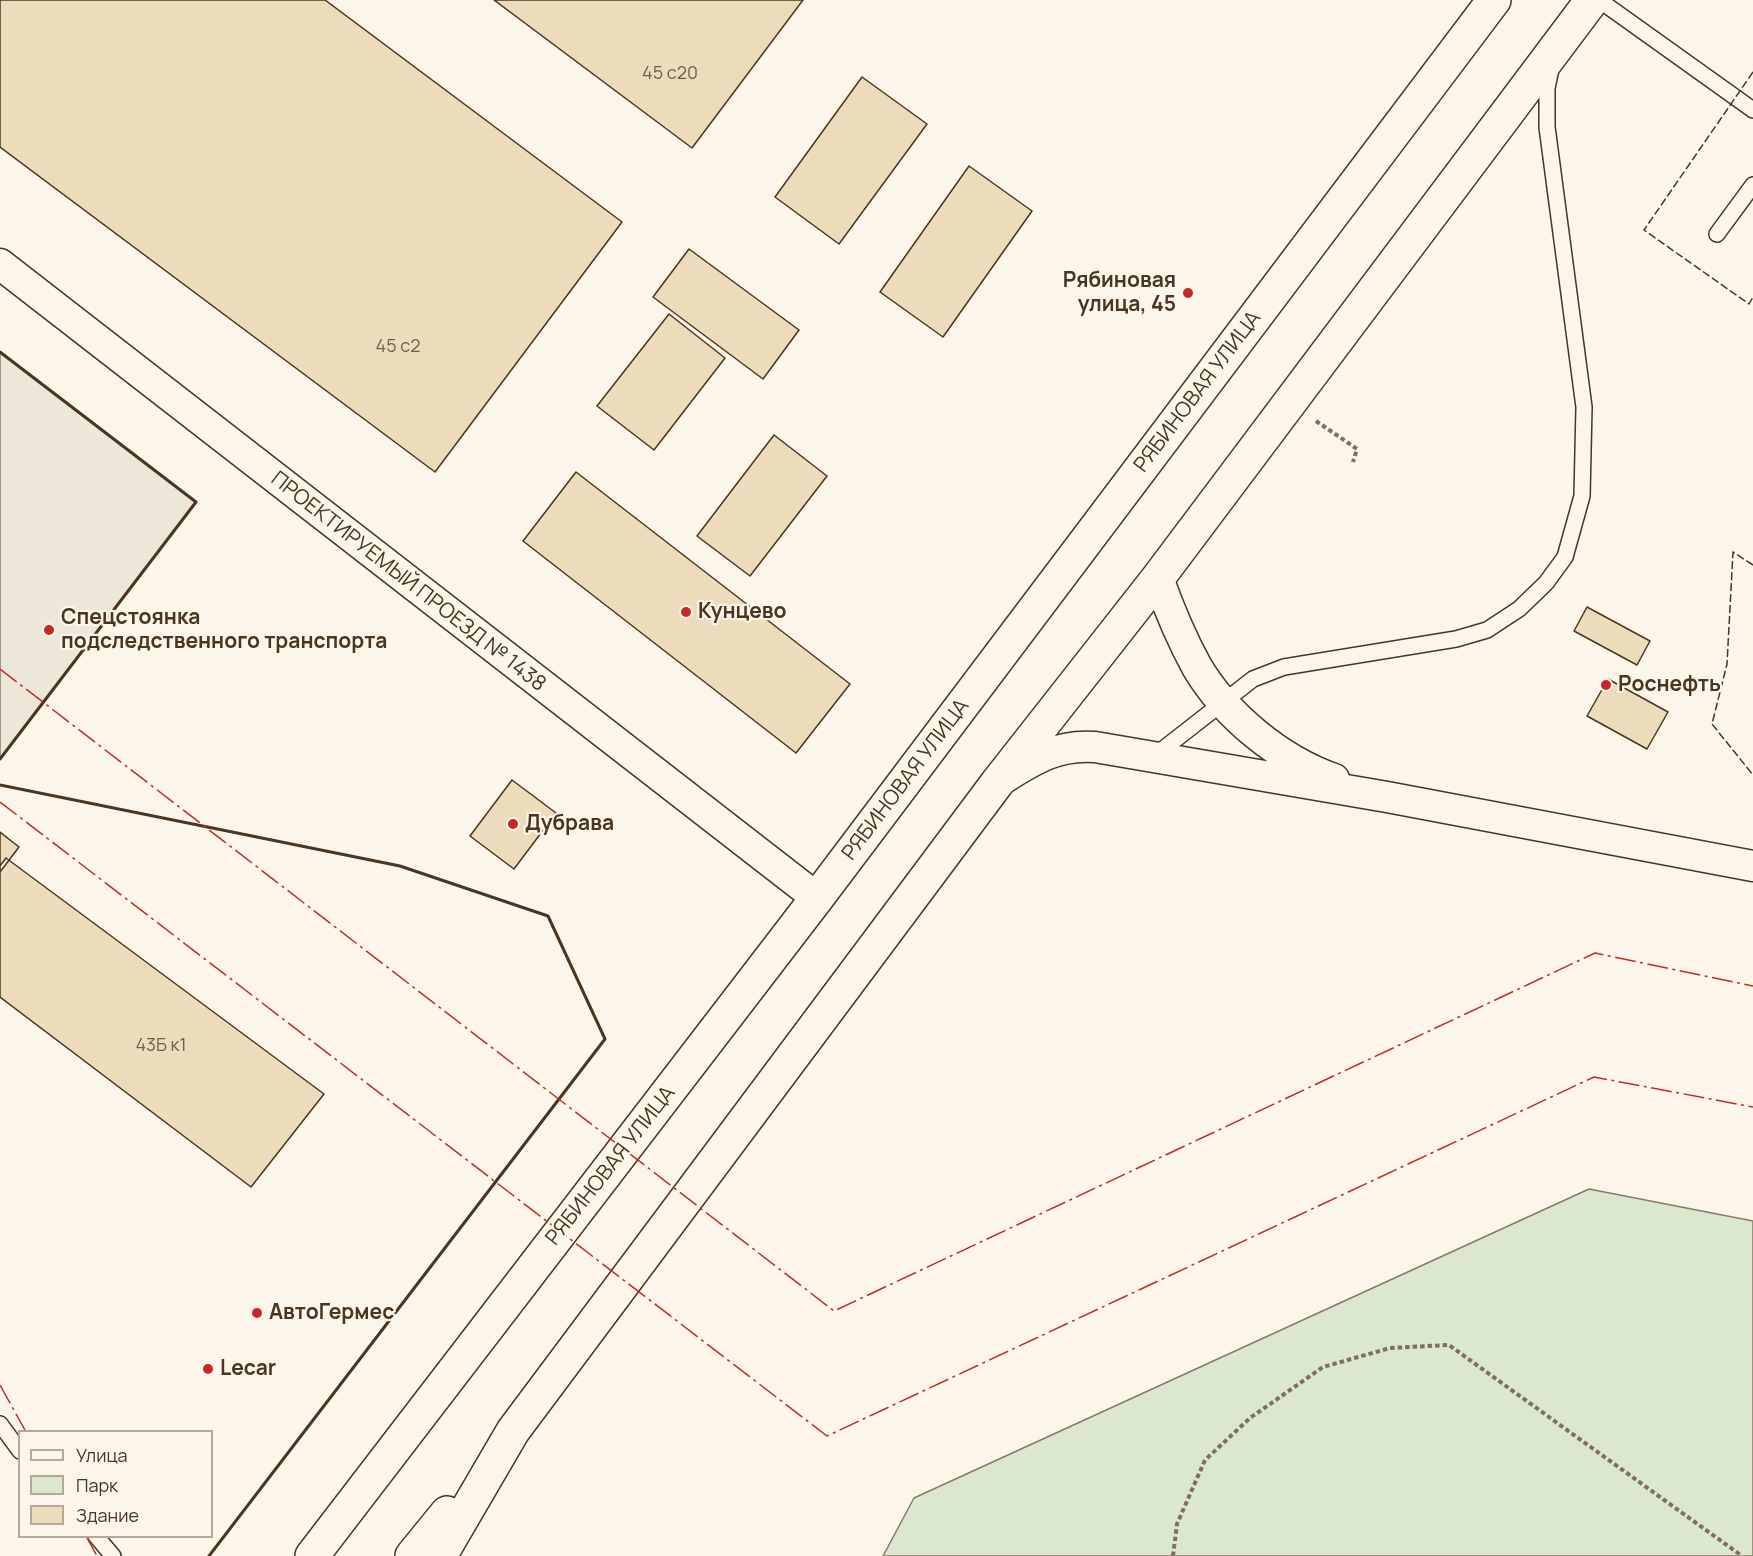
<!DOCTYPE html>
<meta charset="utf-8">
<style>
body{margin:0}
#map{position:relative;width:1753px;height:1556px;overflow:hidden;background:#fbf6e9;font-family:Manrope,sans-serif}
canvas{display:block}
.legend{position:absolute;left:18px;top:1430px;width:195px;height:108px;box-sizing:border-box;background:#fbf6e9;border:2px solid #b4a999;margin:0;padding:8px 10px;list-style:none;font-size:18px;color:#4a3520}
.legend li{display:flex;align-items:center;gap:12px;height:30px}
.legend b{width:30px;border:2px solid #b4a999}
</style>
<div id="map">
<canvas width="1753" height="1556"></canvas>
<ul class="legend">
<li><b style="height:8px;background:#fbf6e9"></b>Улица</li>
<li><b style="height:16px;background:#dce7d0"></b>Парк</li>
<li><b style="height:16px;background:#ecdcbc"></b>Здание</li>
</ul>
</div>
<script>
const ctx = document.querySelector('canvas').getContext('2d');
ctx.lineJoin = 'round';
function fillPath(path, color) {
  ctx.fillStyle = color;
  ctx.fill(path, 'evenodd');
}
function stroke(path, color, width, dash) {
  ctx.strokeStyle = color;
  ctx.lineWidth = width;
  ctx.lineCap = dash ? 'butt' : 'round';
  ctx.setLineDash(dash || []);
  ctx.stroke(path);
}
function drawText(font, color, halo, rows, align = 'center') {
  ctx.font = font + ' Manrope,sans-serif';
  ctx.lineWidth = 4.5;
  ctx.setLineDash([]);
  ctx.textBaseline = 'middle';
  ctx.strokeStyle = halo;
  ctx.fillStyle = color;
  for (const [text, x, y, turn = 0] of rows) {
    ctx.save();
    ctx.translate(x, y);
    ctx.rotate((+turn || 0) * Math.PI / 180);
    ctx.textAlign = isNaN(turn) ? turn : align;
    if (halo) ctx.strokeText(text, 0, 0);
    ctx.fillText(text, 0, 0);
    ctx.restore();
  }
}
const green = new Path2D(`
 M1589 1189 1753 1221V1556H883L914 1498Z`);
const parking = new Path2D(`
 M0 352 196 502 0 759Z`);
const building = new Path2D(`
 M0 0H325L622 222 435 472 0 147Z
 M494 0H803L692 148Z
 M862 77 927 124 839 244 775 197Z
 M969 166 1032 211 943 337 880 292Z
 M689 249 799 330 763 379 653 297Z
 M669 314 725 358 654 450 597 406Z
 M774 435 827 476 750 576 697 536Z
 M576 472 850 684 796 753 523 541Z
 M1587 607 1650 641 1637 665 1574 631Z
 M1608 679 1668 712 1647 749 1587 716Z
 M512 780 556 813 514 869 470 836Z
 M0 832 19 847 0 872Z
 M6 858 324 1094 251 1187 0 997V866Z`);
const path = new Path2D(`
 M1316 421 1357 449 1353 462
 M1173 1556 1177 1524 1205 1460 1250 1418 1323 1367 1390 1348 1449 1345 1742 1556`);
const service = new Path2D(`
 M1599 0 1753 110
 M1717 234 1753 185
 M1153 757 1253 679 1284 667 1456 639 1487 630 1519 609 1546 583 1565 557 1582 496 1584 407 1547 127V88L1551 69
 M0 1424 20 1451
 M96 1536 113 1556`);
const minor = new Path2D(`
 M0 264 817 898
 M1158 578C1169 609 1181 638 1197 667 1226 716 1280 760 1334 779
 M1004 778C1034 759 1058 744 1095 747L1387 797 1753 866`);
const secondary = new Path2D(`
 M312 1556 817 898 1494 0
 M412 1556 447 1513
 M440 1556 513 1431 997 783 1158 578 1592 0`);
const fence = new Path2D(`
 M1753 72 1644 230 1749 304 1753 297
 M1753 565 1733 552 1727 664 1712 724 1753 775`);
const wall = new Path2D(`
 M0 352 196 502 0 759
 M0 785 400 866 548 916 605 1039 209 1556`);
const power = new Path2D(`
 M0 669 834 1311 1595 953 1753 986
 M0 802 827 1436 1594 1077 1753 1107
 M0 1385 26 1432
 M86 1536 97 1556`);
const markers = [
 [1188,293,6,"#c62828"],
 [686,612,6,"#c62828"],
 [49,630,6,"#c62828"],
 [1606,685,6,"#c62828"],
 [513,824,6,"#c62828"],
 [257,1313,6,"#c62828"],
 [208,1369,6,"#c62828"]
];
const numberNames = [
 ["45 с20",670,74],
 ["45 с2",398,347],
 ["43Б к1",161,1046]
];
const poiNames = [
 ["Рябиновая",1176,281,"right"],
 ["улица, 45",1176,305,"right"],
 ["Кунцево",698,612],
 ["Спецстоянка",61,618],
 ["подследственного транспорта",61,642],
 ["Роснефть",1618,685],
 ["Дубрава",525,824],
 ["АвтоГермес",269,1313],
 ["Lecar",220,1369]
];
const streetNames = [
 ["РЯБИНОВАЯ УЛИЦА",1198,392,-53],
 ["ПРОЕКТИРУЕМЫЙ ПРОЕЗД № 1438",408,582,38],
 ["РЯБИНОВАЯ УЛИЦА",906,780,-53],
 ["РЯБИНОВАЯ УЛИЦА",611,1166,-52]
];
fillPath(green, '#dce7d0');
stroke(green, '#887966', 1.5);
fillPath(parking, '#ede7d9');
stroke(parking, '#887966', 1.5);
fillPath(building, '#ecdcbc');
stroke(building, '#4a3520', 1.5);
stroke(service, '#4a3520', 18);
stroke(minor, '#4a3520', 33);
stroke(secondary, '#4a3520', 36);
stroke(path, '#7f6f5c', 4, [4.5, 3]);
stroke(service, '#fbf6e9', 15);
stroke(minor, '#fbf6e9', 30);
stroke(secondary, '#fbf6e9', 33);
stroke(fence, '#4a3520', 1.5, [8, 3]);
stroke(wall, '#4a3520', 3);
stroke(power, '#c62828', 1.5, [21, 4.5, 3, 4.5]);
for (const [x, y, r, color] of markers) {
  const dot = new Path2D();
  dot.arc(x, y, r, 0, 2 * Math.PI);
  ctx.fillStyle = color;
  ctx.fill(dot);
  stroke(dot, '#fbf6e9', 2);
}
drawText('18px', '#725f47', null, numberNames);
drawText('bold 21px', '#4a3520', '#fbf6e9', poiNames, 'left');
drawText('21px', '#4a3520', '#fbf6e9', streetNames);
</script>
